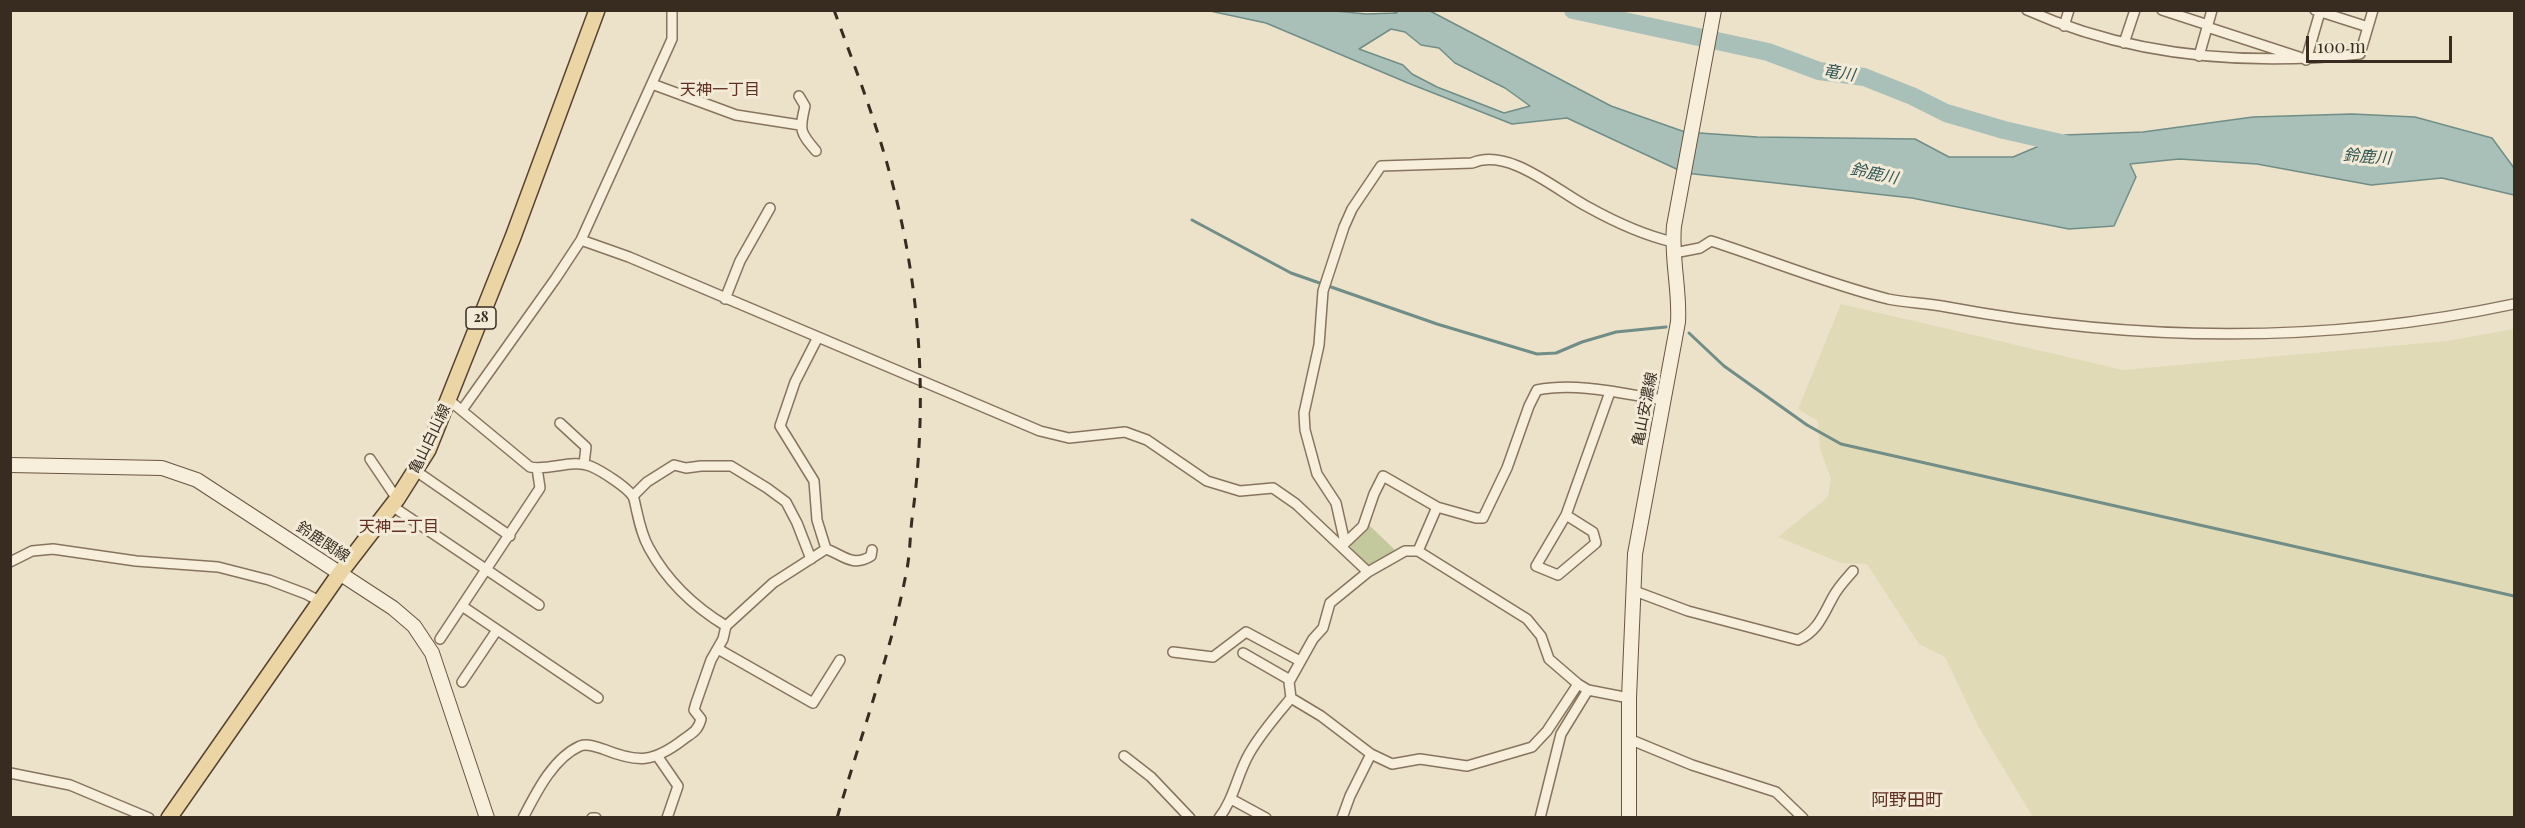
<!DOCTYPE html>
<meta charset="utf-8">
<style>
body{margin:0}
#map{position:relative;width:2525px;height:828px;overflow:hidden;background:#ece1c9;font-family:"Playfair Display",serif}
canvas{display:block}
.frame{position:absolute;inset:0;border:12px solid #382c21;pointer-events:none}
.scale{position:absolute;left:2306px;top:36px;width:146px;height:27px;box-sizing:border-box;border:3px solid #382c21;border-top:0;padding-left:8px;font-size:18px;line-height:21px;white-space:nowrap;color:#382c21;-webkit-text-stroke:4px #f3ebd8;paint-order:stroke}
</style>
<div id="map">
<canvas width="2525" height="828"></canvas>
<div class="frame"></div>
<div class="scale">100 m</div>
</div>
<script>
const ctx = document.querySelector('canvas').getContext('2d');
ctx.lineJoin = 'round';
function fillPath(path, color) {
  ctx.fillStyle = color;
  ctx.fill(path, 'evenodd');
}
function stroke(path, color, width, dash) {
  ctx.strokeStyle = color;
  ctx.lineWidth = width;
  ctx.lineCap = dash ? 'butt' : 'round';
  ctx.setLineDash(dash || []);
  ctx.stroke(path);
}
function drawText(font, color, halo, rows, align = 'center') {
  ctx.font = font + ' "Playfair Display","Noto Sans JP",serif';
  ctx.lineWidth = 6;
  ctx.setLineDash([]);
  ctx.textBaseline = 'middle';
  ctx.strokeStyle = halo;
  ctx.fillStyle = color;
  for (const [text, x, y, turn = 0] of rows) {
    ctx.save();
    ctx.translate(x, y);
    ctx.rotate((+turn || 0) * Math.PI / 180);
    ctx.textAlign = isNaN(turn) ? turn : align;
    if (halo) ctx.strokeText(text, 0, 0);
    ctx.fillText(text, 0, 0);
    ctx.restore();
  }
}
const farmland = new Path2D(`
 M1841 304 2123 370 2447 341 2514 329V817H2033L1978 726 1945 657 1919 644 1867 564 1841 563 1778 537 1828 497 1831 478 1820 449 1818 421 1798 409Z`);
const green = new Path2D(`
 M1369 525 1397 552 1374 566H1368L1353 552 1350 544Z`);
const water = new Path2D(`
 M1325 10 1366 14 1397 13 1393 11H1430L1611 106 1685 132 1757 137 1915 139 1949 157H2013L2065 135 2143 132 2253 117 2352 114 2415 117 2492 138 2514 168V195L2442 178 2371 185 2257 164 2179 159 2130 164 2136 177 2114 226 2069 229 1912 198 1685 173 1567 118 1512 124 1408 83 1266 23 1210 11ZM1391 29 1405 32 1421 45 1439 48 1455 63 1505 88 1530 106 1504 113 1437 87 1412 74 1403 65 1359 49Z`);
const stream = new Path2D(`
 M1192 220 1291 273 1437 324 1537 354 1556 353 1582 342 1616 332 1666 327
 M1689 333 1724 366 1807 425 1841 444 2514 596`);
const river = new Path2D(`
 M1573 10 1768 52 1819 71 1864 77 1912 96 1946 113 2004 130 2074 146`);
const street = new Path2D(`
 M2027 10C2132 57 2247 66 2360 54L2373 10
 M2162 10 2208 25
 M2315 10 2368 27
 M2064 26 2069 10
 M2207 27 2299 57
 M2124 43 2135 10
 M2199 56 2212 10
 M2306 60 2320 12
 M652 84 736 115 800 125
 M799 96 805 106C799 131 800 132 816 151
 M581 240 629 257 1040 431 1069 438 1125 432 1147 440 1207 481 1240 491 1273 488 1296 504 1368 572
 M1674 253 1700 248 1711 241C1770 260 1828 284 1888 299 1907 303 1927 303 1947 307 2135 342 2327 344 2514 304
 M725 299 740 261 770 208
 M449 400 530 467C549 471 572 459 590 466 600 470 631 489 634 499 638 515 640 532 649 548 667 581 693 606 726 626
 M462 410 556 278 581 240 672 39V10
 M560 423 586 447 584 464
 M370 459 397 499
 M416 471 510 536
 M633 496 647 482 674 465 686 468 701 466H731L767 488 786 502 797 523 811 559
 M392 506 539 605
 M1566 515 1593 532 1596 543 1558 575 1536 566 1566 515 1610 392
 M1345 543 1336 503 1317 474 1305 430 1304 413 1319 345 1323 291 1344 227 1352 209 1381 166 1472 163C1509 147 1557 191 1588 207 1615 222 1643 235 1673 242
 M1342 546 1363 526 1374 494 1383 476 1437 507
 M826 549C842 554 852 568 871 556L872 550
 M1418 551 1437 507 1476 518H1483L1507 468 1529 406 1537 390C1578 382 1623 394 1663 400
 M10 562 32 551 53 549 136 561 218 567 269 580 306 594 321 602
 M1632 590 1688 611 1798 640C1818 631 1823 615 1833 597 1838 587 1846 579 1853 571
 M462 606 598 698
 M440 639 540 488 537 468
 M718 649 813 703 840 660
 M1173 652 1213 657 1246 632 1300 661
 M1243 653 1290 680
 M462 682 497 630
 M1291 698 1321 716 1371 754 1392 764 1420 759 1467 766 1532 747 1547 731 1578 684
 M1629 739 1692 765 1776 792 1803 818
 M1124 756 1151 777 1190 818
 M658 757 678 786 667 818
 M10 773 70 785 149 818
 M1231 799 1266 818
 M523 818C536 793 553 758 580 746 588 743 595 747 603 749 638 763 653 763 684 739 692 733 698 731 701 719L694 710 696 703 711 660 723 639 726 626 773 583 826 549 817 520 814 481 780 426 795 382 818 337
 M592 818H596
 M1219 818C1234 799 1237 775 1249 754 1260 734 1276 716 1291 698L1289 682 1313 639 1323 628 1330 603 1368 572 1405 551H1418L1527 619 1541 636 1549 659 1578 684 1588 690 1629 698
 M1342 818 1350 796 1371 754
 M1540 818 1561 734 1588 690`);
const secondary = new Path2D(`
 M10 465 162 468 197 480 393 608 414 626 432 653 487 818
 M1629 818V698L1635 554 1678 322C1680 290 1671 258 1674 226L1714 10`);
const primary = new Path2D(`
 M169 818 340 573 397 499 428 450 513 237 597 10`);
const rail = new Path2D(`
 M834 10C854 65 876 121 891 178 921 290 928 404 912 519 910 536 910 553 907 569 891 653 861 735 837 818`);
const shields = [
 [481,318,30]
];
const shieldNames = [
 ["28",481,318]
];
const streetNames = [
 ["亀山安濃線",1645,409,-79],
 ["亀山白山線",430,439,-64],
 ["鈴鹿関線",323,542,33]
];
const waterNames = [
 ["竜川",1839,73,9],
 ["鈴鹿川",2367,157,4],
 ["鈴鹿川",1874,174,12]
];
const neighbourhoodNames = [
 ["天神一丁目",720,90],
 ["天神二丁目",399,527]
];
const quarterNames = [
 ["阿野田町",1907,800]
];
fillPath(farmland, '#e1dab6');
fillPath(green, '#c4c99d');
fillPath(water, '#a9c0b9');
stroke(water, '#708e87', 1.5);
stroke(stream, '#708e87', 3);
stroke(river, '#a9c0b9', 18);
stroke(street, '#87745f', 12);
stroke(secondary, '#695542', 16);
stroke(primary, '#554232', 18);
stroke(street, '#f7efdb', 9);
stroke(secondary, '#f7efdb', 14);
stroke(primary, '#ebd5a4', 15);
stroke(rail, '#382c21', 3, [10, 10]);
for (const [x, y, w] of shields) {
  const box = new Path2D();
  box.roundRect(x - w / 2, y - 11, w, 22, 4.5);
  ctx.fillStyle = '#f3ebd8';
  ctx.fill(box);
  stroke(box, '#382c21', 1.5);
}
drawText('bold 14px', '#382c21', null, shieldNames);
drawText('15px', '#382c21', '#f3ebd8', streetNames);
drawText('italic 16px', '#315754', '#f3ebd8', waterNames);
drawText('16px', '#623023', '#f3ebd8', neighbourhoodNames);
drawText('18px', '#623023', '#f3ebd8', quarterNames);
</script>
